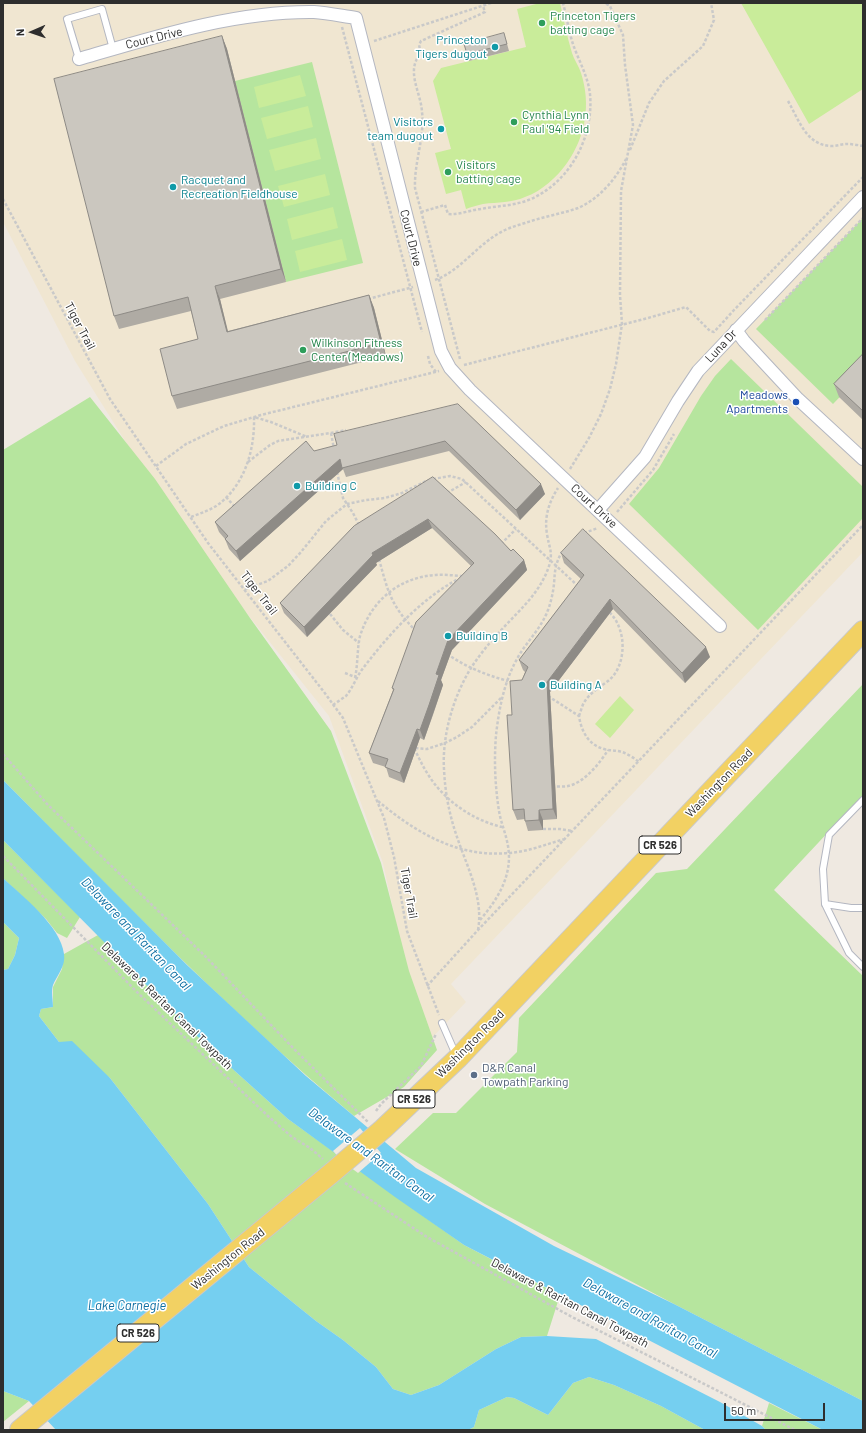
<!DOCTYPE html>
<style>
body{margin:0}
#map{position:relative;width:866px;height:1433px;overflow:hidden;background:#efe9e1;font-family:Barlow,sans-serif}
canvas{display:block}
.frame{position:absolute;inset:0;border:4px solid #2e2e2e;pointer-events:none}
.north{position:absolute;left:12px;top:12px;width:40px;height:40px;-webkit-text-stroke:3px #fff;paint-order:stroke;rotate:268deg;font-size:11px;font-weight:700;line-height:16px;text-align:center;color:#2e2e2e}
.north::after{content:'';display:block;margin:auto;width:14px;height:18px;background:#2e2e2e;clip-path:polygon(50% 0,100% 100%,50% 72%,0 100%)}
.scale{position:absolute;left:724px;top:1403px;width:101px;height:18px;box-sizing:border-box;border:2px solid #2e2e2e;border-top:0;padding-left:5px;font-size:12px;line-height:14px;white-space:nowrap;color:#2e2e2e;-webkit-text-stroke:3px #fff;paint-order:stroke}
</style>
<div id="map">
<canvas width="866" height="1433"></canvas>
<div class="frame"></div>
<div class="north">N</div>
<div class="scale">50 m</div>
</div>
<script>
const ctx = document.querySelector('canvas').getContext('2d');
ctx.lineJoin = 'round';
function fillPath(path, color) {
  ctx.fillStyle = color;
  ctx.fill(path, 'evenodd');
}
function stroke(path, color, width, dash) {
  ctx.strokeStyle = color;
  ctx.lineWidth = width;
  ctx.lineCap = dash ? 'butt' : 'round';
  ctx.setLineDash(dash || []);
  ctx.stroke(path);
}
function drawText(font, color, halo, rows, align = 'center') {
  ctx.font = font + ' Barlow,sans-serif';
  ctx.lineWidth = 3;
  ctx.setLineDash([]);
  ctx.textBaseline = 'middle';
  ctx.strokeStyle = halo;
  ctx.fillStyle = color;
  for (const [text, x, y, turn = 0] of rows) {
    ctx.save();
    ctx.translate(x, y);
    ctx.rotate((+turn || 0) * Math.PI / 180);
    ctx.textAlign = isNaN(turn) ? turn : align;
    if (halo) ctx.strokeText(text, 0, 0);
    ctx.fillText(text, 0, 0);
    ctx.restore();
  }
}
const education = new Path2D(`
 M3 3H863V552L451 984 466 1002 428 1042 412 997 383 863 329 716 184 535 75 361 3 222Z`);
const green = new Path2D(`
 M312 62 363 263 286 282 235 81Z
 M863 218V373L833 404 756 329Z
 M731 359 863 487V518L758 630 629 504 659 468 701 396 715 376Z
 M90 397 155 479 250 618 331 731 381 863 409 971 437 1050 404 1087 354 1116C229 1012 117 895 3 780V450Z
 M863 684V795L774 890 863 976V1401L674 1304 485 1204 395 1149 433 1113H456L517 1052 519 1018 656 873 687 869Z
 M3 840 80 917 67 938 57 933 46 919 3 878Z
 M3 922 19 938 15 955 8 969 3 970Z
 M98 935 206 1045 288 1119 464 1245 560 1295 547 1336 521 1337 496 1349 439 1385 411 1395 393 1389 376 1367 343 1340 316 1321 249 1267 208 1204 110 1078 59 1042 39 1016 41 1009 53 1007V987L62 969 64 954Z
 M589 1377 614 1385 661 1406 705 1430H468L474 1427 479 1410 507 1397 514 1398 548 1415 573 1383Z
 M3 1391 29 1401 3 1422Z
 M769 1403 823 1430H766L762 1426Z`);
const pitch = new Path2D(`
 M540 3H560C564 20 567 37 572 53 574 60 579 66 581 73 591 104 586 136 567 163 557 177 542 191 525 197 512 203 498 202 483 204 478 205 471 207 466 209L461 190 446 194 435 153 451 149 433 81 441 68 526 47 517 9Z
 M741 3H863V89L809 124Z
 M300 75 306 96 259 108 254 87Z
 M308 106 313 127 267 139 261 118Z
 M316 138 321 159 275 171 269 150Z
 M325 174 330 195 284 207 278 186Z
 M333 207 338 228 292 240 287 219Z
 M342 239 347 260 300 272 295 251Z
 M620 696 634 710 610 738 595 724Z`);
const water = new Path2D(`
 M3 780 187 965 306 1076 416 1168 554 1246 674 1304 863 1401V1430H823L464 1245 395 1197 288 1119 206 1045 3 840Z
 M3 878C22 896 61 926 64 954 66 966 57 975 53 985 51 991 53 1000 53 1007L41 1009 39 1016 59 1042 72 1041 110 1078 208 1204 249 1267 316 1321 343 1340 376 1367 393 1389 411 1395 439 1385 496 1349 521 1337 547 1336 596 1339 720 1402 762 1426 766 1430H705L661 1406 614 1385 589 1377 573 1383 548 1415 514 1398 507 1397 479 1410 474 1427 468 1430H56L29 1401 3 1391V970L8 969 15 955 19 938 3 922Z`);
const pier = new Path2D(`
 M360 1128 381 1153 358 1173 342 1161 333 1151Z`);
const path = new Path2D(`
 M342 27 422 332
 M374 41 491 3
 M788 101C799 120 806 145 831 146 837 146 842 144 847 144 852 144 858 145 863 146
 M630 150 649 103 664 81 703 46 714 20 711 3
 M3 199 110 399 208 543 324 692 343 718 384 818 394 857 407 931 439 1015
 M421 212 445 205 448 214C460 215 470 210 481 209 496 206 511 206 526 201 569 185 594 138 590 94 588 77 580 63 574 47 569 33 567 18 563 3
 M435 280C458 272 475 248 496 235 505 229 515 226 525 223 542 217 561 214 578 208 599 199 616 179 626 159
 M368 299 413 287
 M765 320 863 218
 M428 356 430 364 436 372
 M460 359 415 188C414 162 425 137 422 112 421 92 405 71 421 53L419 45 421 41 485 12 483 6
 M464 365 648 318 686 307 710 331 714 332 734 310 863 177
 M331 433 334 449
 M248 462 270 445 278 441 331 433 346 430
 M156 466 186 444 224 426 261 415 439 371
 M570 469 589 438 601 414 610 389 616 364 622 324 620 295 621 191 633 125 625 65 623 35 610 6 605 3
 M337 472 343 498 353 513 359 525
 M433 479 450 476 462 479 578 586
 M447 493 466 482
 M226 497 235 507
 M617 512 653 470 674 434
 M191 517C201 513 211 510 219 504 245 484 255 449 254 417L271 422 307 437
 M584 533 598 528
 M501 544 516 529
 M379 559C388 592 391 606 416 631
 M245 589 268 581 288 566 301 552 326 521 347 504 366 500 385 498 402 493 428 480
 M330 614 343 630 359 643
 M447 654C466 667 486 675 508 681
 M345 673 355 677
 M355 678C358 664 357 649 360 636 371 601 399 577 436 575 445 574 455 576 464 576
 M548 696 579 716C581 730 588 745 604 749 610 751 616 750 622 752 628 754 634 758 639 762
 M501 698 472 727 457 737 445 743 427 749 414 748C419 758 423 767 429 776 446 802 473 820 502 827
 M333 705C337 702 342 699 346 696 353 688 357 675 364 667 390 633 420 600 458 579
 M579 716C581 711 582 705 585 701 591 692 600 687 608 681 621 671 624 652 622 638 620 627 616 618 608 611
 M3 754 47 804 205 956 294 1049 368 1122
 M552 787C557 786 563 787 568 786 584 783 600 763 608 750
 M378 801C415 832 458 858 508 853 528 852 546 844 565 839
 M543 829H560L573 831
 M3 856 137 992 269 1117 292 1137 310 1148 323 1159
 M480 920C498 899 513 875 508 846 506 834 501 823 499 811 495 786 494 760 496 735 499 709 504 682 517 659 526 642 541 629 548 610 551 602 553 593 554 584 555 570 555 564 562 552
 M478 930C484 897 466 865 456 834 449 813 445 792 444 769 442 736 453 697 471 668 480 654 491 641 503 628 520 610 539 593 548 569 554 553 549 548 547 534 544 517 549 502 558 488
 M427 986 478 930 863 525
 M376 1111 381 1104 421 1066 436 1034
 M345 1183 427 1237 572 1317 795 1430`);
const lane = new Path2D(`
 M79 59 67 19 102 9 113 49
 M863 800 829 835 823 869 825 904 849 953 863 967
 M825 904 851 908H863
 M442 1023 456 1055`);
const street = new Path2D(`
 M79 59C154 37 235 11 314 12 328 13 342 16 356 18L441 351 450 368 470 390 720 626
 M736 330 744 341 798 399 863 459
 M598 510 645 457 678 401 698 371 863 197`);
const primary = new Path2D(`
 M20 1430 334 1171 383 1129 458 1058 863 631`);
const wall = new Path2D(`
 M222 36 227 49 286 282 220 299 228 331 369 295 374 308 386 356 177 409 172 396 198 339 191 311 119 329 114 316Z
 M506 40 509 51 469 61 467 54Z
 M863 354V420L839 397 834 384Z
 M458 404 545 494 520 520 449 451 346 477 343 469 240 561 229 549 225 539 219 532 215 522 337 445Z
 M433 477 511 551 524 560 527 570 452 650 441 680 443 685 433 715 424 740 420 738 404 783 389 777 386 767 373 763 369 753 393 690 392 688 471 566 432 528 376 563 377 565 307 637 284 613 280 603Z
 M561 553 710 657 685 683 613 609 550 692 557 819 543 820V830L528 831 525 821V819L517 820 513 810 512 715 522 680 525 672 523 670 519 660 581 579 564 563Z`);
const shadedWall = new Path2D(`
 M222 36 227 49 286 282 281 269Z
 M215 286 220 299 231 345 227 332Z
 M369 295 374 308 386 356 381 343Z
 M340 459 343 469 240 561 236 551Z
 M541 484 545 494 520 520 516 510Z
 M428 519 432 528 376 563 377 565 307 637 304 627 372 553Z
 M524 560 527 570 452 650 441 680 443 685 424 740 420 730 436 674 448 640Z
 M610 599 613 609 550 692 557 819 553 809 547 682Z
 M706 647 710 657 685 683 682 673Z
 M417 729 420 738 404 783 400 773Z
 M539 810 543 820V830L539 820Z`);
const building = new Path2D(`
 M504 33 507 44 467 54 464 44Z
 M222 36 281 269 215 286 227 332 369 295 381 343 172 396 160 349 198 339 188 297 114 316 54 79Z
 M863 354V411L834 384Z
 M458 404 541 484 516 510 445 441 342 468 340 459 236 551 225 539 228 536 215 522 306 441 314 451 337 445 334 434Z
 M433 477 495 534 511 551 513 549 524 560 448 640 436 674 439 675 429 705 420 730 417 729 400 773 385 767 388 759 369 753 394 689 392 688 416 622 474 563 428 519 372 553 373 555 304 627 280 603 354 526Z
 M583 529 706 647 682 673 610 599 547 682 553 809 539 810V820L525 821 524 809 513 810 507 715H512L510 681 522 680 528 667 519 660 584 575 561 553Z`);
const markers = [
 [542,23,4,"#2e9e5b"],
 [495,47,4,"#0f9aa8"],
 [514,122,4,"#2e9e5b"],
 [441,129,4,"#0f9aa8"],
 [448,172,4,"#2e9e5b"],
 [173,187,4,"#0f9aa8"],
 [303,350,4,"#2e9e5b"],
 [796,402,4,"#1a4fb4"],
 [297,486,4,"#0f9aa8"],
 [448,636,4,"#0f9aa8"],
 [542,685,4,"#0f9aa8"],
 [474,1075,4,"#5c6f8a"]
];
const shields = [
 [660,845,42],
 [414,1099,42],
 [138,1333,42]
];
const shieldNames = [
 ["CR 526",660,845],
 ["CR 526",414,1099],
 ["CR 526",138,1333]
];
const leisureNames = [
 ["Princeton Tigers",550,16],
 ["batting cage",550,30],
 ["Cynthia Lynn",522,115],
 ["Paul '94 Field",522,129],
 ["Visitors",456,165],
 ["batting cage",456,179],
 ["Wilkinson Fitness",311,343],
 ["Center (Meadows)",311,357]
];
const streetNames = [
 ["Court Drive",154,38,-14],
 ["Court Drive",411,238,76],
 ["Tiger Trail",80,326,62],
 ["Luna Dr",721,346,-47],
 ["Court Drive",594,506,43],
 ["Tiger Trail",259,593,52],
 ["Washington Road",719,783,-46],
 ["Tiger Trail",409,893,80],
 ["Delaware & Raritan Canal Towpath",167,1006,44],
 ["Washington Road",470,1044,-45],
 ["Washington Road",228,1259,-39],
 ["Delaware & Raritan Canal Towpath",570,1303,28]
];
const cultureNames = [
 ["Princeton",487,40,"right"],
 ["Tigers dugout",487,54,"right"],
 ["Visitors",433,122,"right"],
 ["team dugout",433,136,"right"],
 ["Racquet and",181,180],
 ["Recreation Fieldhouse",181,194],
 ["Building C",305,486],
 ["Building B",456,636],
 ["Building A",550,685]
];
const transitNames = [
 ["Meadows",788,395],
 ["Apartments",788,409]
];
const serviceNames = [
 ["D&R Canal",482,1068],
 ["Towpath Parking",482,1082]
];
const waterNames = [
 ["Delaware and Raritan Canal",136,934,46],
 ["Delaware and Raritan Canal",371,1155,36],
 ["Lake Carnegie",127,1306],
 ["Delaware and Raritan Canal",650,1318,29]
];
fillPath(education, '#f0e6d1');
fillPath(green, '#b6e59e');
fillPath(pitch, '#c9ec9a');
fillPath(water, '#75cff0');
fillPath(pier, '#efe9e1');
stroke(lane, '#b4b7c1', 8);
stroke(street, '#b4b7c1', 14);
stroke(primary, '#c9c9c9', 22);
stroke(path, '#c9c9c9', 2.5, [3, 2]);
stroke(lane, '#fff', 6);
stroke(street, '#fff', 12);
stroke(primary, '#f2d163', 20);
fillPath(wall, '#afaba4');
fillPath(shadedWall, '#8e8b86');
fillPath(building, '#cbc7bf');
stroke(building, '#8e8b86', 1);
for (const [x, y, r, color] of markers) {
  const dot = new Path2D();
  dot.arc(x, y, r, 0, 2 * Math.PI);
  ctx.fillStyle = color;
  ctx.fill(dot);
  stroke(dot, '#fff', 1.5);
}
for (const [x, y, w] of shields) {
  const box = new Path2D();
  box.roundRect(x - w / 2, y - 9, w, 18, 3);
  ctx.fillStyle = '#fff';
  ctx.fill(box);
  stroke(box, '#2e2e2e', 1);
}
drawText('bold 11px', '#2e2e2e', null, shieldNames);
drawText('12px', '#27864d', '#fff', leisureNames, 'left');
drawText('12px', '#2e2e2e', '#fff', streetNames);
drawText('12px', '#0d838f', '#fff', cultureNames, 'left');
drawText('12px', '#164399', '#fff', transitNames, 'right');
drawText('12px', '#4e5e75', '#fff', serviceNames, 'left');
drawText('italic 13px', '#0d6fa3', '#fff', waterNames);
</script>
